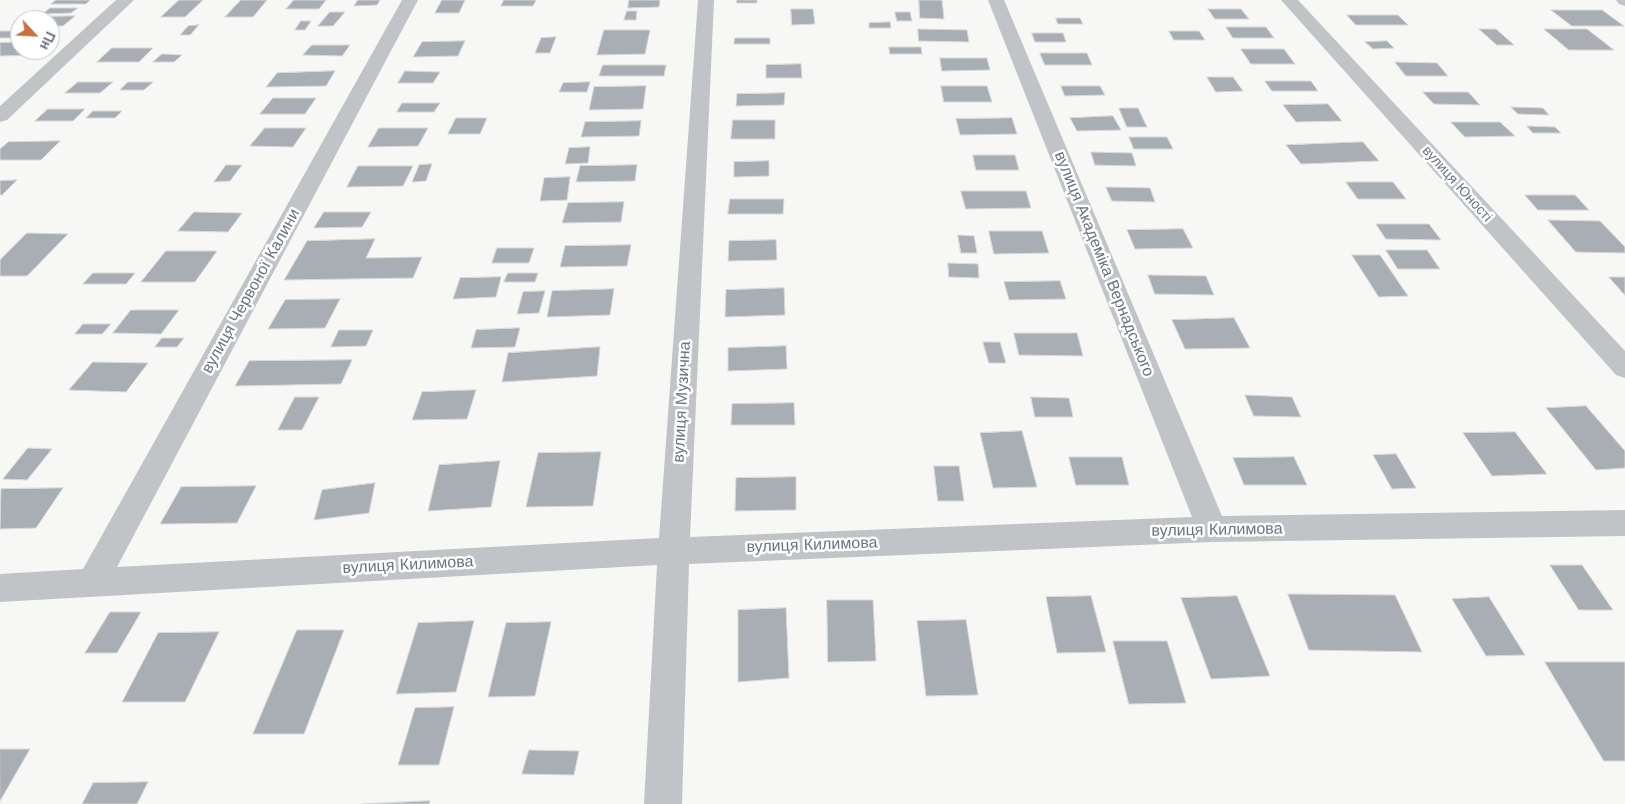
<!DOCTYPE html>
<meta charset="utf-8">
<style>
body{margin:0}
#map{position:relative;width:1625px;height:804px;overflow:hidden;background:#f7f7f5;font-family:"Work Sans",sans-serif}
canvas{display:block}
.north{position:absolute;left:10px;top:10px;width:50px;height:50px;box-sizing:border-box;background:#fff;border:1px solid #c3c7cd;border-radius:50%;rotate:115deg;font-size:14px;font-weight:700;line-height:20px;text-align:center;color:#6a7481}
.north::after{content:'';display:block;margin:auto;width:18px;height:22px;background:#cc703f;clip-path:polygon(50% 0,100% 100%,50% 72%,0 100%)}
</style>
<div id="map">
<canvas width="1625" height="804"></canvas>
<div class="north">Пн</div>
</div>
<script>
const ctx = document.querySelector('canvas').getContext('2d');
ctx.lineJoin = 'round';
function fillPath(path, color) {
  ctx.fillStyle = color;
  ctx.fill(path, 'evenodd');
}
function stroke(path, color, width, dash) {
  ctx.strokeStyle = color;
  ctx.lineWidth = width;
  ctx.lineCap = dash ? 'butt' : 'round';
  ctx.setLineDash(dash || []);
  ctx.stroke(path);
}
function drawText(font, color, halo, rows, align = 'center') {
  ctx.font = font + ' "Work Sans",sans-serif';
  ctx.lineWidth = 5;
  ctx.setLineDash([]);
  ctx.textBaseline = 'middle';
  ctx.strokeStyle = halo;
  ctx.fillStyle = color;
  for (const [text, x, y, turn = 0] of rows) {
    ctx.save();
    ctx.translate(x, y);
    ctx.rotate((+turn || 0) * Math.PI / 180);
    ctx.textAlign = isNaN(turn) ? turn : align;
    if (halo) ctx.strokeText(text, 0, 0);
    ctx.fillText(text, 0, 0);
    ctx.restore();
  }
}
const building = new Path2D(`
 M56 0H90L86 4H51Z
 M179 0H203L185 17H161Z
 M241 0H267L253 17H225Z
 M294 0H326L319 9H286Z
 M358 0H380L377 5 354 6Z
 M442 0H465L459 13H435Z
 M504 0H536L533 6H501Z
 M629 0H660L659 7 628 8Z
 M737 0H757V3H737Z
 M919 0H942L944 19 920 18Z
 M50 8H78L71 13 43 14Z
 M791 9H813L815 24 792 25Z
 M1208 9H1241L1249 19H1215Z
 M1551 10H1602L1624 26H1572Z
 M627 11H637L636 20H624Z
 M330 12H345L333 26H318Z
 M895 12H910L912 21H897Z
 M1347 15H1398L1408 25H1356Z
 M75 16 63 26H50V20H22L25 17Z
 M1056 18H1080L1083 24H1058Z
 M301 21H311L305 30H295Z
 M890 22 891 28H869V23Z
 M199 25 190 35H180L188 26Z
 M1226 27H1266L1274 38H1233Z
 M918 29 967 30 969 42 919 41Z
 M1479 29H1496L1514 45H1497Z
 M1544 29H1587L1614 50H1569Z
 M604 30H650L645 54 597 55Z
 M0 31H20V38H0Z
 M1169 31H1199L1205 40H1174Z
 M1032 33H1063L1066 42H1035Z
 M556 37 550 53H535L541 38Z
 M735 38H770V44H734Z
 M465 41 458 56 413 57 422 42Z
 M1387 41 1394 48 1373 49 1365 42Z
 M20 42V50H46L41 55 0 56V43Z
 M312 45H350L342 56 303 55Z
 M889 47H921L922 54H890Z
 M112 48H153L139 62H97Z
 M1241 49H1284L1295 64H1251Z
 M1040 53H1087L1092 65H1045Z
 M162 54 182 55 174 62H153Z
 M940 58H987L990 70 942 71Z
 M1395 62 1437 63 1448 76H1406Z
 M801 64 802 78H766V65Z
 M603 65H666L664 76H599Z
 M335 71 326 86 266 87 277 73Z
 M405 71 440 72 433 83H398Z
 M1207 77H1233L1243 91 1216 92Z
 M1265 81H1311L1318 91H1272Z
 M78 82H113L100 93H65Z
 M128 82H153L144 90H120Z
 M590 82 587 92H559L563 83Z
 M646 86 643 109 589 110 594 87Z
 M941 86H987L992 102H944Z
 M1061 86H1100L1105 95 1065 96Z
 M1423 92H1468L1480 105 1434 104Z
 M785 93 784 105 736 106 737 94Z
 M273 98H316L305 114H260Z
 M402 103H440L434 112H397Z
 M1328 104 1342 121 1296 122 1283 105Z
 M1511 107 1543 108 1549 115 1518 114Z
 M1119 108H1138L1147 127H1127Z
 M48 109H85L73 121H35Z
 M93 111H122L115 118H86Z
 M1113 116 1121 130 1077 131 1070 118Z
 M456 118H487L480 134H448Z
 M1012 118 1017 134 960 135 956 119Z
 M733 120H775V139H731Z
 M641 121 639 136 581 137 585 122Z
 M1451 122H1500L1515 136 1465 137Z
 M1527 126 1555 127 1561 133H1533Z
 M265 128H306L293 147 250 146Z
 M379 128H428L418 146 368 147Z
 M1129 137H1167L1173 149H1134Z
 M60 141 41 160H0V149L8 142Z
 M1363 142 1379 161 1301 164 1286 145Z
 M590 147 588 163 565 164 569 148Z
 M1091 152 1132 153 1136 166 1095 165Z
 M973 155H1015L1019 170H976Z
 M769 161V176L734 177V162Z
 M432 164 426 181 412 182 419 165Z
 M226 165H242L230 181 214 182Z
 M637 165 635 181 576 182 580 166Z
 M358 166H413L403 186 347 187Z
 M570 177 567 200 540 201 544 178Z
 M17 180 2 195H0V181Z
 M1346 182H1393L1406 199H1358Z
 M1106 187 1150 188 1155 202 1112 201Z
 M961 191H1026L1031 208 966 209Z
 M1525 195H1575L1589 210H1538Z
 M730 199H784L783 214H728Z
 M624 202 621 222 562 223 568 203Z
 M194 212 242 213 228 232 178 231Z
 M324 212H371L362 227 314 228Z
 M1548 220 1600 221 1625 247V253L1576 252Z
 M1376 224H1429L1441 240 1386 239Z
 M1183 229 1193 248 1135 249 1127 230Z
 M989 231H1042L1049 253 994 254Z
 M27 233 68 234 27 276H0V260Z
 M958 235 974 236 977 253H961Z
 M375 239 366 258 422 257 413 278 284 280 307 241Z
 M776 240 777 260 728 261 729 241Z
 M631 245 627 266 560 267 565 246Z
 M497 248H534L529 263H492Z
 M1386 250H1427L1440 269H1398Z
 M166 251H217L195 282H141Z
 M1352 255H1380L1408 296 1379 297Z
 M948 263 978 264 979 278 949 277Z
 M93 273H135L126 284H83Z
 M508 273H538L535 282H504Z
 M1148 275 1206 276 1214 295 1155 294Z
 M501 277 496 297 453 299 460 278Z
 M1609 277H1625V295Z
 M1060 281 1066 299 1009 300 1004 282Z
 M784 288 785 315 725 317 726 290Z
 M614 289 610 315 547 317 552 291Z
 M545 291 539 313 517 314 523 292Z
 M340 299 325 328 268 329 285 300Z
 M131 310H179L161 334 113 333Z
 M1234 318 1250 348 1185 349 1172 320Z
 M83 324H111L102 334H75Z
 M520 328 515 347 471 348 476 330Z
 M339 330H373L366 346 331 347Z
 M1014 333H1077L1083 356 1019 355Z
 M162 338H184L177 347H155Z
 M983 342H1000L1006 363H989Z
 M786 346 787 369 728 371V348Z
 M600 347 597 376 502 382 508 353Z
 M352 360 341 384 235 386 249 361Z
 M93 362 148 363 126 392 69 390Z
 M476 390 467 419 412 420 422 392Z
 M1245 395 1292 397 1301 417 1254 416Z
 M295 397H319L302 430H278Z
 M1031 397 1069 398 1073 417H1035Z
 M794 403 795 425H731L732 404Z
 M1586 406 1625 451V468L1596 470 1546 408Z
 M1022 431 1037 487 993 488 980 433Z
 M1515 432 1547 474 1492 476 1463 433Z
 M28 448 52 449 27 480 3 479Z
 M601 452 593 506 526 507 538 453Z
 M1396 454 1416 488 1392 489 1373 455Z
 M1069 457H1122L1129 485H1076Z
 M1294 457 1307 485H1244L1233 458Z
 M500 461 491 507 428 511 439 465Z
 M934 466H959L964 501H938Z
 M796 477V510L735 511 736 478Z
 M375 483 369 513 314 520 322 490Z
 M256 486 237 523 160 524 181 487Z
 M63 488 36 528 0 529 1 489Z
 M1550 565H1582L1613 610H1579Z
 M1288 594 1395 595 1422 652 1309 650Z
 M1091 596 1106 652 1057 653 1046 597Z
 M1237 596 1270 676 1211 679 1181 598Z
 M1489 597 1525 655 1486 656 1452 599Z
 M827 600H873L876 661 828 662Z
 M786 608 789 678 738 682V610Z
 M110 612H141L117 653H85Z
 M966 620 978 695 926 696 917 621Z
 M474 621 456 692 396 694 418 623Z
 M551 622 535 696 488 697 506 623Z
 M297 630H344L304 734H253Z
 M219 632 185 702H122L158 633Z
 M1113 641H1167L1186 703 1129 704Z
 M1545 662H1625V761H1604Z
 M454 707 439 765H398L415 708Z
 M0 749H30L0 801Z
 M529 750 579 751 574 775 522 774Z
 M148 782 137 804H82L93 783Z
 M430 801 429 804H362Z`);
const minor = new Path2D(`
 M116 0H134L7 120 0 122V106Z
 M402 0H418L117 567 659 538 698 0H714L690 537 1192 517 988 0H1004L1222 516 1625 510V536L1212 542 689 564 682 804H644L657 565 0 602V574L83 569Z
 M1616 0H1625V6L1619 4Z`);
const tertiary = new Path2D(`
 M1281 0H1298L1625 351V378L1616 375Z`);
const farStreetnames = [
 ["вулиця Юності",1457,184,48]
];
const streetNames = [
 ["вулиця Академіка Вернадського",1104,264,68],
 ["вулиця Червоної Калини",251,291,-61],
 ["вулиця Музична",682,402,-87],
 ["вулиця Килимова",1217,530,-1],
 ["вулиця Килимова",812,545,-2],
 ["вулиця Килимова",408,565,-3]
];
fillPath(building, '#a9aeb4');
stroke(building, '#d8d9d7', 1);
fillPath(minor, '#c1c4c7');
fillPath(tertiary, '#c1c4c7');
drawText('14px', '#6a7481', '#fff', farStreetnames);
drawText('16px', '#6a7481', '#fff', streetNames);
</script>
